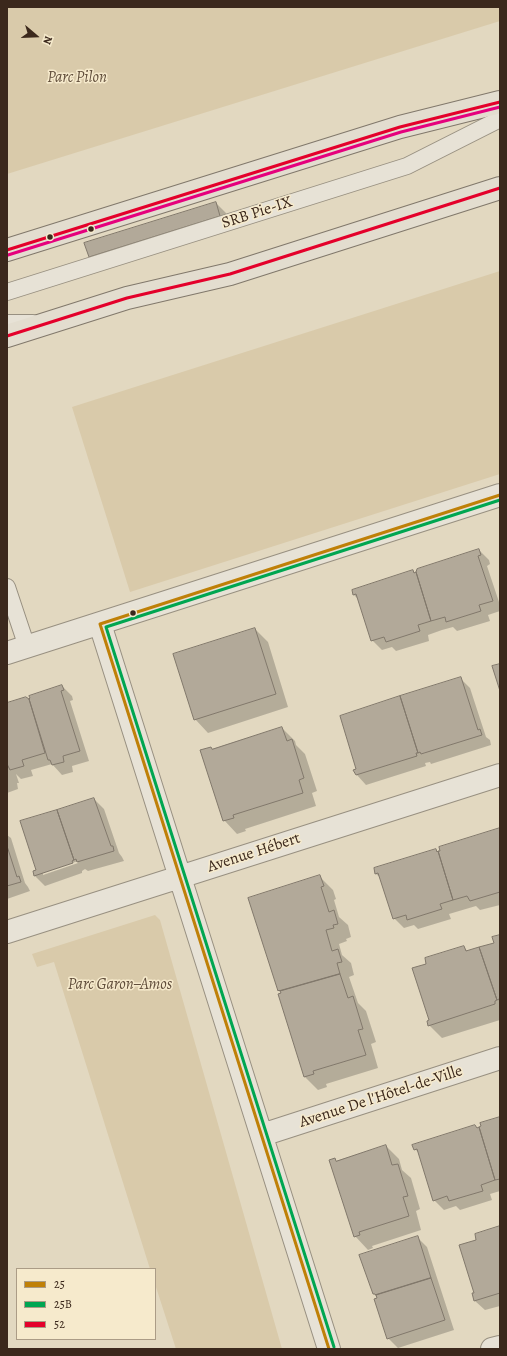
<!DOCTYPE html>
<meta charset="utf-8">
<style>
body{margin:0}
#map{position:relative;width:507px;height:1356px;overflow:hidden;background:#e2d8c0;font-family:Alegreya,serif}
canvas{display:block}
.frame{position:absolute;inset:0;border:8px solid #3b281c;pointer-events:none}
.legend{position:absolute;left:16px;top:1268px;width:140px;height:72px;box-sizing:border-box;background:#f6eacc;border:1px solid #ab9c86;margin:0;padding:5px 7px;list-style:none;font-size:12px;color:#3b281c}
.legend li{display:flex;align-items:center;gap:8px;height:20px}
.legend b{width:20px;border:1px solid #ab9c86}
.north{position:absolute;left:16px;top:16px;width:40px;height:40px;-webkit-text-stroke:3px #f6eacc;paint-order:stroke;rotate:109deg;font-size:11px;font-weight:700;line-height:16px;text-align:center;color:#3b281c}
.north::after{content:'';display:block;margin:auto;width:14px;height:18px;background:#3b281c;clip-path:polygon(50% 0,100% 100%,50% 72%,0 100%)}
</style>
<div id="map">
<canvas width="507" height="1356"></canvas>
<div class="frame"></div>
<ul class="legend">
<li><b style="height:5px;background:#bf8008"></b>25</li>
<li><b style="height:5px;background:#00a651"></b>25B</li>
<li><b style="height:5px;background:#e4002b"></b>52</li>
</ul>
<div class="north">N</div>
</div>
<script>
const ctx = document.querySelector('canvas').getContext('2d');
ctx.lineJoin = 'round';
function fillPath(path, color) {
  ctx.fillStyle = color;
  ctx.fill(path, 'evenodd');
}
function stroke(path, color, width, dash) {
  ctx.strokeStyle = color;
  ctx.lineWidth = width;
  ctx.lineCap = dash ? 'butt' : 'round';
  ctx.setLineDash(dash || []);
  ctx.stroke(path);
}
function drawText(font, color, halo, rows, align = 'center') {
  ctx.font = font + ' Alegreya,serif';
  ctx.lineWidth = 3;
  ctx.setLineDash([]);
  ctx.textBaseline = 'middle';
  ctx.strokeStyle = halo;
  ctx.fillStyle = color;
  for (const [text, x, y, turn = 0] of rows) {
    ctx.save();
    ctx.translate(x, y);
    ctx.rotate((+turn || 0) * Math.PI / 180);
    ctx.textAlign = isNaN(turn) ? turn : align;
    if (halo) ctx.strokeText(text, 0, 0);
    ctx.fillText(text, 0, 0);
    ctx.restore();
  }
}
const green = new Path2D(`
 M7 7H500V21L7 174Z
 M500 271V474L130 592 72 407Z
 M155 915 160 920 282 1349H176L155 1284V1269H150L54 962 37 967 32 954Z`);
const shadow = new Path2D(`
 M216 203 226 213 230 225 99 267 89 257Z
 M479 550 489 560 490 564 487 566 500 605V611L488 615 490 621 457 631 453 627 442 630 428 635 429 641 396 651 392 647 382 650 372 640 358 599 354 595 353 590 412 571 415 573 417 570Z
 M255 629 268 642 288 707 208 733 195 719Z
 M460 678 470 688 486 737 490 740 491 745 431 764 430 762 425 763 426 766 366 785 357 775 355 770Z
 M62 686 72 696 73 700 70 701 89 761 72 766 73 772 62 775 52 764 31 770 33 776 21 779 16 774 19 783H17L18 789 7 793V704L29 700Z
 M282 728 295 741 296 745 305 754 317 791 312 793 316 806 245 829 246 831 237 834 224 820 212 750Z
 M94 799 104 809 119 853 122 857 124 861 88 871 85 869 82 871V873L45 886 35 876 34 872 37 871ZM78 861V863L43 875V873Z
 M500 829V905L480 910 476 906 449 914 451 919 418 929 414 925 404 928 394 918 381 878 376 874 375 869 436 850 438 852Z
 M7 835 11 838 25 883 28 887 30 891 7 899Z
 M320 877 333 890 336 899 334 900 339 917 348 925 351 937 346 939 347 941 339 944 342 955 351 963 354 975 349 977 358 1003 366 1011 376 1042 371 1044 378 1068 326 1084 327 1087 318 1090 305 1077 282 994 279 990Z
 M500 936V1020L442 1038 429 1025 431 1020 428 965 464 947 468 952 495 944Z
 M500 1118V1191L490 1194 492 1200 460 1210 456 1206 444 1210 434 1200 419 1153 415 1149 477 1129Z
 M386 1146 399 1159 402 1170 411 1178 420 1209 416 1211 421 1230 372 1246 373 1248 368 1250 355 1236 335 1160 337 1162Z
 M500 1227V1306L485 1310 475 1301 477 1240Z
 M417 1237 427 1247 454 1330 398 1348 388 1338 378 1299 374 1294Z`);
const building = new Path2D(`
 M216 202 220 216 89 257 84 243Z
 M479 549 481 555 478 556 493 601 479 605 481 611 446 622 445 617 431 621 416 572 417 569Z
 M413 570 414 573 416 572 431 621 418 625 420 631 386 642 384 637 371 641 356 594 353 595 352 590Z
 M255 628 276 694 194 720 173 654Z
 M500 664V691L492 666Z
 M461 677 478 730 480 729 482 735 421 754 420 752 418 753 400 696Z
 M62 685 64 690 61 691 80 751 63 756 64 762 52 765 50 760H48L29 699 30 698 29 696Z
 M400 696 418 753H416L417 756 356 775 353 770 356 769 340 716Z
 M26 697 29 699 45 753 22 760 24 766 10 770 7 764V703Z
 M282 727 287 741 292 739 304 778 299 780 303 793 233 815 234 818 223 821 200 750 211 747 212 749Z
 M94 798 111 846H113L114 851 77 862 76 859 74 860 57 810Z
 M57 810 74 860 72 861 73 863 34 876 33 871 36 870 20 821Z
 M500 828V892L470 901 467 896 453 900 438 851H440L439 847Z
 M7 846 17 877 19 876 21 882 7 886Z
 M436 849 437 852 438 851 453 900 440 904 442 909 407 920 406 915 393 919 378 873 375 874 374 868Z
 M320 875 324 886 321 887 329 912 334 910 338 924 333 925 334 928 326 930 332 951 338 949 342 962 337 963 340 974 280 991 279 990 278 991 248 898Z
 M500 935V1003L499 999 497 1000 479 947 494 943 492 937Z
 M464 946 466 951 479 947 497 1000 495 1001V1004L428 1026 427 1021 429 1020 412 968 426 964 425 958Z
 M340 974 348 998 353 996 363 1029 358 1030 366 1055 313 1071 314 1074 304 1077 278 994 281 993 280 991Z
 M500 1117V1179L495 1180 479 1127 481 1126 480 1123Z
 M475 1125 477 1128 479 1127 495 1180 481 1185 483 1191 449 1201 447 1196 433 1201 417 1149 414 1150 412 1145Z
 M386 1145 392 1165 398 1164 408 1196 403 1197 409 1216 359 1232 360 1235 354 1237 329 1160 335 1158 336 1161Z
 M500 1226V1293L474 1301 472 1293H474L459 1245 476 1240 475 1234Z
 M418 1236 431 1278 376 1295 375 1294H373L359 1255Z
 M431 1278 445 1320 387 1339 374 1299 377 1298 376 1295Z`);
const lane = new Path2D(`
 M7 292 407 166 500 119
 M7 323H33
 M7 587 27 647`);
const street = new Path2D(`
 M100 624 329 1349
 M7 653 500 495
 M7 932 500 775
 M262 1135 500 1058
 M492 1349 500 1347`);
const primary = new Path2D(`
 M7 250 400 127 500 102
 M7 336 127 298 230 274 500 188`);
const bus1 = new Path2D(`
 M329 1349 100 624 500 495`);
const bus2 = new Path2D(`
 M334 1347 106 627 500 500`);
const bus3 = new Path2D(`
 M7 250 400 127 500 102
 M7 336 127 298 230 274 500 188`);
const bus4 = new Path2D(`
 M8 255 401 132 500 107`);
const markers = [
 [91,229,3.5,"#3b281c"],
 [50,237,3.5,"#3b281c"],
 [133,613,3.5,"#3b281c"]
];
const parkNames = [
 ["Parc Pilon",77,78],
 ["Parc Garon–Amos",120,985]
];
const streetNames = [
 ["SRB Pie-IX",257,213,-18],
 ["Avenue Hébert",254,853,-18],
 ["Avenue De l'Hôtel-de-Ville",381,1097,-18]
];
fillPath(green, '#d9caaa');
fillPath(shadow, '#0003');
fillPath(building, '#b2a999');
stroke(building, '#81786b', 1);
stroke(lane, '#989081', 18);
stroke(street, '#989081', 24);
stroke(primary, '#81786b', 24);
stroke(lane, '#e7e2d6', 16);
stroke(street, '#e7e2d6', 22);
stroke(primary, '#e3ddcf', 22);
stroke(bus1, '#bf8008', 3);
stroke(bus2, '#00a651', 3);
stroke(bus3, '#e4002b', 3);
stroke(bus4, '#e5007d', 3);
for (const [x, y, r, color] of markers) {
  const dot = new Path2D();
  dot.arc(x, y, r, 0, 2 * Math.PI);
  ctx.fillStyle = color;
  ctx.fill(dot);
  stroke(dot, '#f6eacc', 1.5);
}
drawText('italic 16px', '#614e3b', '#f6eacc', parkNames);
drawText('16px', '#3b281c', '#f6eacc', streetNames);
</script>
